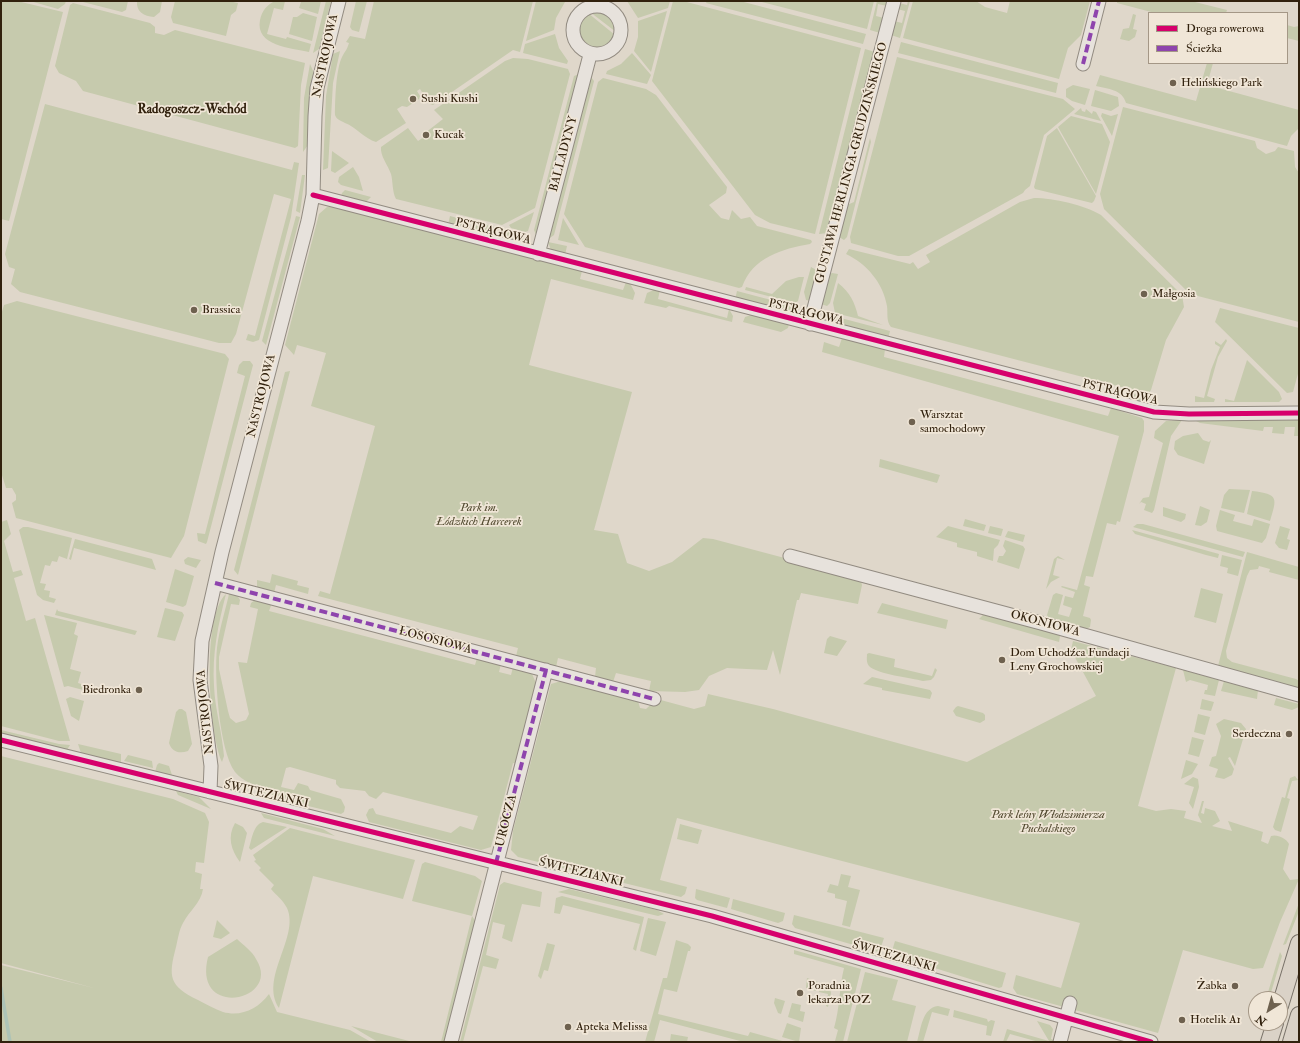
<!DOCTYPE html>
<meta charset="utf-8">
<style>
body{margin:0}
#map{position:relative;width:1300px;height:1043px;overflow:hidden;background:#dfd7ca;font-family:"IM FELL Double Pica",serif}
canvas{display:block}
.frame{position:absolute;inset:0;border:2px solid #31210d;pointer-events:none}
.legend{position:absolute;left:1148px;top:12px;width:140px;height:52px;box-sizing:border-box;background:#f0e6d7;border:1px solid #a49786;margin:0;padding:5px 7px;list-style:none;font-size:12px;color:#31210d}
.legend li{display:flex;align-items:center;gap:8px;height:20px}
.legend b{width:20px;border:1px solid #a49786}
.north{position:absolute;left:1248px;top:991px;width:40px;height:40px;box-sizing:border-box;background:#f0e6d7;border:1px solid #a49786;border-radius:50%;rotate:217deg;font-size:11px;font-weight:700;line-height:16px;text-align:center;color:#31210d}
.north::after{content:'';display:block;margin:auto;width:14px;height:18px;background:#6e614f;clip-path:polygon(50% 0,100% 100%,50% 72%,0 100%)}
</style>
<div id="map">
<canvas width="1300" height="1043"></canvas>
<div class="frame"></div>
<ul class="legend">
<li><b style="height:5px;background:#d6006c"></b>Droga rowerowa</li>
<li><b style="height:5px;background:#8e44ad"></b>Ścieżka</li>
</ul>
<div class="north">N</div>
</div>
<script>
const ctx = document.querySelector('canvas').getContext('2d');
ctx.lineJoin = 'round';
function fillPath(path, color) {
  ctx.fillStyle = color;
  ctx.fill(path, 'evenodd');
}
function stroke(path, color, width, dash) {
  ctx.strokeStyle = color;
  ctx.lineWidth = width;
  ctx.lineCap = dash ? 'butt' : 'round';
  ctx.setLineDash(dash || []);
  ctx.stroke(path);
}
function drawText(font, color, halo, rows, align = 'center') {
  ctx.font = font + ' "IM FELL Double Pica",serif';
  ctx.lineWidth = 3.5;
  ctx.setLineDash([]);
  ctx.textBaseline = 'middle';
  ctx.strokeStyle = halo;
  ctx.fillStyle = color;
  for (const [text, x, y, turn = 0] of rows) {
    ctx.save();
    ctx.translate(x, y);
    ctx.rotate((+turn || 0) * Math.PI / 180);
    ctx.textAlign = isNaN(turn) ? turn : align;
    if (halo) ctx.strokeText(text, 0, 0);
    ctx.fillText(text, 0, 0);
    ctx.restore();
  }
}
const green = new Path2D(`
 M1 1H17L63 12 9 221 1 219Z
 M30 1H66L65 4 58 9Z
 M79 1H128L126 10 122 12Z
 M137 1H162L160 12 154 17C144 16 136 12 137 1Z
 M175 1H228L238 3 236 11 231 15 226 36 173 23 171 17Z
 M275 1H285L283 10 274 8 267 34 286 39 287 37 311 44 309 52C291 48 255 46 260 20 262 10 267 5 275 1Z
 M297 1H321L318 14 299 8 301 2Z
 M326 1H331L319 49 313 53Z
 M356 1H367L359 32 352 30 350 27Z
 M374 1H533L520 52 513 50 433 105 430 104 420 89 417 91 420 96 419 99 407 107 402 106 397 109 406 123 376 142C365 139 356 127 345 123 340 120 337 120 335 115 335 101 336 69 342 57 345 51 347 50 349 43L346 42 350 36 365 39Z
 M536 1 565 2 556 18 554 30 526 41Z
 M627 1H670L668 8 638 18Z
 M673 1H683L861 48 815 234 770 223 755 215 652 81Z
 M707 1H740L866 34 863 44 706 3Z
 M758 1H874L867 29Z
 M877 1H889L887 6 878 4 876 16 884 18 880 33 870 30Z
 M908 1H910L900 38 891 35 894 21 902 23 905 11 897 9 899 3 907 5Z
 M913 1H976L985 7 1007 13 1010 1H1090L1081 35 1068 48 1059 79 903 38Z
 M1117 1H1191L1227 10 1226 13H1155L1117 3Z
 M73 3 150 23 155 27V33L164 35 175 30 305 63 301 85 298 146 295 148 83 91 76 81 59 73 55 66 70 5Z
 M596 11C608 12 617 20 616 32L590 12Z
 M667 11 651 72 634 51 638 37V21Z
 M303 13 317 17 312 41 289 34 293 17H297Z
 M588 13 615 35C603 68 557 36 588 13Z
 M1133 14 1136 15 1133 29 1137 30 1135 37 1129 41 1120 39 1123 29 1129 28Z
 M1287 25 1294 27 1299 26V41L1287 38Z
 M555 34 559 48 568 61 567 64 523 53 525 44Z
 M901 42 1058 83 1056 93 898 53Z
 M865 49 875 52 828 233 819 234Z
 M340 51 333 83 328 168 323 170 326 96 333 54Z
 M632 53 651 75 647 84 606 74 607 71 621 64Z
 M897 57 1063 99 1075 109 1044 135 1030 186 1025 190 1023 193 909 256H898L851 243 850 237Z
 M513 58 528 59 568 69 570 74 535 208 502 225 396 199C392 192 393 181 391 174 388 165 380 156 381 147L408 128 418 141 424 137 425 133 443 119 434 110 505 61Z
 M1207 63H1213L1207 85 1299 110V128L1291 136 1287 146 1126 103C1122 89 1108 89 1096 86L1100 75 1196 101Z
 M310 64 314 73 310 93 308 145 303 152 304 98Z
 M579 74 536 235 534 230 574 76Z
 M591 77 594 81 554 235 550 238H548L589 78Z
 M603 78 646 89 656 95 727 187 726 193 709 205 721 218 729 220 732 210 741 219 750 217 757 226 811 240 812 242 810 244C782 249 753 257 742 287L739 288 585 247 564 214 598 82Z
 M1073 85 1090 89 1085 105 1072 101 1066 97V89Z
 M1095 90 1118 97 1119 106 1111 111 1091 106Z
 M45 104 292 170 294 162 299 163 291 217 259 340 253 342 246 340 248 334 255 336 291 199 274 194 236 334 231 343H219L20 292 11 284 15 269 9 267 5 254Z
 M1123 107 1255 141 1257 148 1266 154 1275 151 1278 147 1294 151 1295 167 1299 173V322L1190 294 1104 209 1100 194Z
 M1081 108 1082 111 1085 112 1086 109 1092 114 1093 111 1096 112 1101 121 1074 114Z
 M1102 113 1111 116 1118 114 1112 136 1101 116Z
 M1071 116 1102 124 1110 142 1096 194 1058 127Z
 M1057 128 1096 196 1094 201 1092 203 1035 189 1034 187 1047 136Z
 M870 138 871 142 847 237 844 240 839 237 847 205 854 202Z
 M332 151 349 163 335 173 331 171Z
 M353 167 359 177 363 191 341 185 338 182 339 177Z
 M302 175H305L300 213 296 211Z
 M345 190 371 197 365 203 341 197 342 193Z
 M1034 198C1053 198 1085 205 1101 215L1182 295 1184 307 1166 340 1151 390 1148 394 891 327C886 321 888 314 887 306 883 283 867 264 846 254L849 249 910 264 913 262 918 269 930 262 926 255 1020 202Z
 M327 207H338L582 271 580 279 623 290 626 282 630 283 635 293 633 300 551 279 529 365 632 392 594 530 618 534 627 563 649 571 672 562 703 538 713 539 860 578 862 585 858 604 801 593 799 600H797L780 675 773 650 767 670 727 668 709 676 699 690 685 692 649 691 651 681 616 673 613 682 595 677 596 668 558 658 556 667 516 656 518 648 318 596 320 591 330 594 375 426 311 406 326 353 297 345 294 355 285 345 319 214Z
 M534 212 528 231 525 232 511 228 509 225Z
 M296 216 300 217 266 345 262 341Z
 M450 216 469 221 464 227 448 225Z
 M563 218 579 245 558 240Z
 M475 222 522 234 524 237 522 244 479 232 475 228Z
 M548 242 567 246 565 255 551 250Z
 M811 267 818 271 811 301 806 300 804 292Z
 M832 273 838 274 830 303 827 306 821 304 830 274Z
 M799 277H804L798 301 795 303 745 290 746 287 772 294 786 281Z
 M838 283C850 292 855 303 858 316L883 325 835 313 833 303Z
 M656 289 660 290 658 299 727 318 729 309 733 316 732 322 669 306 666 308 644 303 647 293Z
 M737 291 790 305 792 308 791 314 735 300Z
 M17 301 225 354 229 359 184 536 171 558 16 518 12 503 16 500V495L12 488H6L1 472V315L4 305Z
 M1220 308 1299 328V370L1293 392 1287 393 1215 322Z
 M751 315 789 324 788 328 781 332 743 322 745 317Z
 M837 317 890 331 888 339 833 325 834 319Z
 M842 338 885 349 884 357 1108 416 1111 408 1142 418 1144 421V431L1120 522 1117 521 1116 525 1107 523 1093 577 1086 576 1084 585 1090 587 1083 616 1090 618 1091 620 1090 627 1086 629 1049 619 1047 615 1053 595 1056 593 1063 595 1058 614 1069 617 1072 608 1063 605 1065 596 1073 598 1075 592 1061 587 1062 586 1077 590 1119 436 822 352 824 342 839 347Z
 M1226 339 1227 341 1218 357 1207 396 1215 399 1214 402H1195V396L1204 398 1211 370 1220 347 1215 344V341L1221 345Z
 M1247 360 1279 392 1282 399 1279 402H1225V399L1234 401Z
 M243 361H250L253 365 207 542 206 544 198 541 197 533 205 534 245 376 237 373 239 365Z
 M290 371 238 575 234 570 285 372Z
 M1115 389 1153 399 1147 405 1113 398Z
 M1196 419 1299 420V436H1294L1295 427H1285L1284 434 1272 433 1273 427H1264L1263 431 1200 423 1196 421Z
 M1182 420 1171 436 1154 510 1152 513 1144 510 1146 504 1141 502 1139 504 1143 498 1149 497 1163 443 1154 438 1155 431 1166 421Z
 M1198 433 1203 440 1209 442 1211 440 1204 464 1178 455 1174 449 1175 441 1183 436Z
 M880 459 940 475 937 483 879 467Z
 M1229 489 1250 490 1244 513 1221 508 1224 495Z
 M1252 491C1279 494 1277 498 1270 521L1247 514Z
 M1200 506 1210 510 1207 522 1201 526 1195 525Z
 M1163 507 1186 514 1185 519 1181 522 1163 516Z
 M1220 510 1235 515 1233 521 1252 526 1254 519 1270 524 1266 538 1262 543 1217 531 1216 526Z
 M965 519 986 525 984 531 963 526Z
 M7 520 11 534 4 541 13 572 21 570 23 575 14 578 26 621 35 618 70 741H59L1 726V522Z
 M1137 524H1143L1245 552 1243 557 1133 527Z
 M948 526 1000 540 998 545 994 549 993 561 977 556V552L957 547V543L936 537Z
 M990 526 1003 529 1001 536 988 533Z
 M1280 526 1290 529 1287 539 1290 540 1287 550 1279 548 1275 543Z
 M23 527H28L72 538 67 559 59 556 57 562 52 561 50 566 45 565 40 583 46 584 44 590 50 591 49 597 56 599 54 603 43 600 37 595 19 530Z
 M1132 530 1219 554 1218 558 1206 555 1135 534Z
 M1008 531 1025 535 1023 542 1005 537Z
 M75 539 152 559 156 570 74 548 71 560 69 559Z
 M1005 540 1023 546 1025 549 1019 569 997 562 999 556H1003L1006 551 1003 546Z
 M1247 552 1299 567V580L1269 572 1270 569 1259 566 1258 569 1250 570 1247 576 1226 651 1227 658 1232 662 1296 679 1299 681V688L1218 666Z
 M1222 555 1242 560 1238 576 1227 573 1228 568 1220 566Z
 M1058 556 1065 560 1057 558 1053 575 1060 577 1051 582 1046 589 1054 559Z
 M188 557 201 560 196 568 185 564 184 560Z
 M175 569 194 576 186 605 183 607 166 602Z
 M272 574 298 581 297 585 309 588 308 594 276 585 274 593 257 587V580L270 583Z
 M1201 588 1223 594 1216 623 1194 617Z
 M232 593 237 595 240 600 239 605 231 604 219 657V669L228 711 230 718 236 723 246 720 249 714 238 662 247 663 258 609 250 607 251 603 255 600 272 603 269 611 475 665 477 658 501 664 499 672 511 675 513 667 532 674 536 683 517 764 513 763 491 847 481 850 369 822 366 815 369 809 373 808 376 814 451 833 460 826 473 830 478 816 383 792 376 799 369 796 365 791 340 788 336 784V780L290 767 286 768 281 787 294 790 298 783 308 786 310 790 341 799 345 807 344 812 341 814 263 795 264 788C253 785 243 781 235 772 219 750 214 675 217 648 219 630 225 612 229 594Z
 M226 594C218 625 212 654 214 686 215 709 222 732 224 756L222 762C209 734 201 616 226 594Z
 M882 603 948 620 946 629 877 613Z
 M165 608 182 612 184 615 175 641 157 637Z
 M57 609 58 611 137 631 135 635 55 615Z
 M984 614 1057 634 1060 636 1059 642 979 619Z
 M44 615 77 623 74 634 78 636 70 669 81 672 78 683 88 686 87 691 68 686 64 687Z
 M830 636 847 641 837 656 824 653 827 639Z
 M1073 641 1176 668 1138 806 1156 811 1171 809 1186 811 1184 818 1202 823 1198 815 1202 801H1204L1201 813 1204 814 1205 808 1215 811 1220 821 1212 826 1232 831 1228 821 1263 832 1261 841 1268 844 1271 836C1277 834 1286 838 1289 844L1283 869 1290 880 1299 879 1280 922 1263 968 1253 969 1183 950 1158 1033 1017 994 1013 988 1016 975 1061 988 1080 923 677 818 660 880 687 887 685 894 681 897 518 857 511 850 513 831 551 684 561 681 638 701 640 708 646 709 657 699 694 709 705 706 708 694 773 709 967 762 1096 696 1071 650Z
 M869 653 895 659 894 667 932 676 935 668 937 670 934 677 931 680 923 681C912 678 876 674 869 666 866 662 867 658 867 654Z
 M1183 670 1219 680 1215 696 1204 694 1205 690H1207L1208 685 1190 680 1186 682Z
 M872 677 930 690 932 693 930 699 882 690V688L863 684Z
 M1224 681 1258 690 1257 699 1221 691Z
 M70 697 84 701 79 721 71 716 66 699Z
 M1276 698 1299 704V707L1292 710 1274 705Z
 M1202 699 1214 702 1211 711 1200 709Z
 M958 706 983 713 985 715V720L980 723 956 716 953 711 956 707Z
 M179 709H182L186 712 192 744 188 751C179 754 172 752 169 743L176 712Z
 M1198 714 1210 717 1205 735 1194 732Z
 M1224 719 1241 723 1246 729 1235 766 1230 757 1228 758 1234 769 1232 775 1224 779 1215 777 1218 769 1209 766 1212 757 1216 756 1221 736 1216 724Z
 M1 730 59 744 70 745 67 750 1 733Z
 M1192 737 1204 740 1199 757 1188 754Z
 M78 744 121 754V763L81 753Z
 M128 755 152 761 153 768 124 761Z
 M1 756 173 799 205 813 209 822 204 863 196 862 195 872 202 874 200 889H203C201 903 189 911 183 923 179 930 178 939 176 947 168 977 169 986 198 1000 206 1004 215 1009 223 1012 241 1017 258 1009 269 994L277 1012 350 1030 371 1042H1V965L94 988 1 963Z
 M1186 760 1198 764 1192 774 1181 779Z
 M159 763 169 766 172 775 155 772 157 765Z
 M1295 776 1298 780 1292 781 1287 798 1290 799 1281 832 1275 830 1273 827 1282 797 1285 798 1290 778Z
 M1193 777 1198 779 1199 787 1193 809 1189 803 1194 787 1184 784Z
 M176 791 199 797 211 809 178 795Z
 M261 813 323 829 335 836 264 818Z
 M263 822 287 827 251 850 249 848C252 839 253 825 263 822Z
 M235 823 243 827 247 833 240 862C231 850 227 837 235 823Z
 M680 824 702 830 698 844 677 839Z
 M290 828 415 860 403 899 313 876 279 1008C259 978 300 937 287 908 283 900 276 895 271 889L274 885 259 870 261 868 254 861 256 860 253 855Z
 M425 862 475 876 482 881 472 916 476 922 445 1042H441L472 916 412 901 422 864Z
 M841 874 851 876 848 887 860 890 850 927 842 925 847 901 835 898V894L827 892 830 884 838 886Z
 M504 882 542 892 540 907 522 904 512 942 502 938 505 925 493 922 486 955 499 959 496 969 483 966 463 1042H460L500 885Z
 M569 889 657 910 664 914 658 916 558 892Z
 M696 889 730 898 727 908 697 900 695 898Z
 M562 896 644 917 636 951 633 949 640 924 563 905 560 914 554 913 556 898Z
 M733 899 785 913 783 921 778 923 731 909Z
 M1299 903V911L1286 944 1283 945Z
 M794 915 884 938 880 950 878 952 795 928 792 924Z
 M648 918 666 922 656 956 640 951Z
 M217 920 230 933 221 939 213 937Z
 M237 939C243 945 252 951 256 959 283 1001 192 1020 208 957Z
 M676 940 688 944 691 947 690 951H688L677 992 664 989 658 1014 748 1036 750 1032 786 1042H744L660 1020 654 1042H645L663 978H667Z
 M895 941 1006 973 1002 987 999 988 896 956 892 951Z
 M547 943 555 945 548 971 544 970 541 979 538 976Z
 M794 950 861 969 843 1042 835 1041 838 1030 834 1028C840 1008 839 988 844 968L794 954Z
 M1280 952 1282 956 1269 999H1266Z
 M865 972 898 980 892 1000 916 1006 907 1042H847Z
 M807 978 818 982 816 991 806 988Z
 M822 983 829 985 831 993 828 1007 826 1006 828 994 819 992Z
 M775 998 785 1001 781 1014 778 1013 774 1003Z
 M792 1003 801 1005 800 1011 805 1012 803 1022 788 1017Z
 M938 1006 950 1009 948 1016 932 1012 923 1042H917C921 1029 922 1008 938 1006Z
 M954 1010 987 1019 988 1022 991 1020 995 1021 991 1036 986 1035 987 1026 953 1017Z
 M1037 1021 1050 1025 1053 1029 1051 1039 1054 1040V1042H1039L1010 1034 1006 1042H1003L1007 1029 1049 1041Z
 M787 1023 801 1028 799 1042 782 1037Z
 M351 1026 413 1042H378Z
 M671 1034 688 1037 687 1042 670 1041Z`);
const stream = new Path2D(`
 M1 988 10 1042`);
const minor = new Path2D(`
 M573 30a24 24 0 1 1 48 0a24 24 0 1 1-48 0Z
 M1083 64 1099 1
 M313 195 1154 412 1189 414 1299 413
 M538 254 590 55
 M810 324 894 1
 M790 556 1041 623 1299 695
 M215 583 654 699
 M1 740 712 916 1151 1042
 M210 792 211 766 200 680 202 641 222 552 308 221 313 195 315 116 317 88 339 1
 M451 1042 546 670
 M1060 1042 1070 1003`);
const major = new Path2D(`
 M1280 1006 1299 943
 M1269 1042 1275 1023
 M1291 1042 1299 1015`);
const quiet = new Path2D(`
 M1083 64 1099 1
 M215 583 654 699
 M496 863 546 670`);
const cycleway = new Path2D(`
 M313 195 1154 412 1189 414 1299 413
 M1 740 712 916 1151 1042`);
const markers = [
 [1173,83,4,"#6e614f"],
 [413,99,4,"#6e614f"],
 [426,135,4,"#6e614f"],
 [1144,294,4,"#6e614f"],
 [194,310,4,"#6e614f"],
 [912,422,4,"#6e614f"],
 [1002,660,4,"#6e614f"],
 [139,690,4,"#6e614f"],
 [1289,734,4,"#6e614f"],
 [1235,986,4,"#6e614f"],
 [800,993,4,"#6e614f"],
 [1182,1020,4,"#6e614f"],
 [568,1027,4,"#6e614f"]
];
const streetNames = [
 ["NASTROJOWA",326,56,-78],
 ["BALLADYNY",564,154,-75],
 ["GUSTAWA HERLINGA-GRUDZIŃSKIEGO",852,163,-75],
 ["PSTRĄGOWA",493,232,14],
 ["PSTRĄGOWA",806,313,14],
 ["PSTRĄGOWA",1120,393,13],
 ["NASTROJOWA",262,396,-76],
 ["OKONIOWA",1045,624,15],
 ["ŁOSOSIOWA",435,641,15],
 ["NASTROJOWA",206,712,-96],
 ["ŚWITEZIANKI",266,795,13],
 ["UROCZA",507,821,-76],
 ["ŚWITEZIANKI",581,873,14],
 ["ŚWITEZIANKI",894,957,16]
];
const poiNames = [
 ["Helińskiego Park",1181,83],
 ["Sushi Kushi",421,99],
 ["Kucak",434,135],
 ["Małgosia",1152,294],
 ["Brassica",202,310],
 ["Warsztat",920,415],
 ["samochodowy",920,429],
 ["Dom Uchodźca Fundacji",1010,653],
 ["Leny Grochowskiej",1010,667],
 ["Biedronka",131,690,"right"],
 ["Serdeczna",1281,734,"right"],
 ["Poradnia",808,986],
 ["lekarza POZ",808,1000],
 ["Żabka",1227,986,"right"],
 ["Hotelik A1",1190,1020],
 ["Apteka Melissa",576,1027]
];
const parkNames = [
 ["Park im.",479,508],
 ["Łódzkich Harcerek",479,522],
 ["Park leśny Włodzimierza",1048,815],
 ["Puchalskiego",1048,829]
];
const neighbourhoodNames = [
 ["Radogoszcz-Wschód",192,110]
];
fillPath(green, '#c6caad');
stroke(stream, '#adc3b6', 3.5);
stroke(minor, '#928b81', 15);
stroke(major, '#797269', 18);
stroke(minor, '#e7e2dc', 13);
stroke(major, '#dad2c7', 16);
stroke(quiet, '#8e44ad', 4, [8, 4]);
stroke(cycleway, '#d6006c', 5);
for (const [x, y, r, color] of markers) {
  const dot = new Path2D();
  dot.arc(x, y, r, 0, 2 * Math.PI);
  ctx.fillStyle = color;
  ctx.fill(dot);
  stroke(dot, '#f0e6d7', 1.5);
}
drawText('12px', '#31210d', '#f0e6d7', streetNames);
drawText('12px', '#31210d', '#f0e6d7', poiNames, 'left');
drawText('italic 12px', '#51492f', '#f0e6d7', parkNames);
drawText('bold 13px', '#31210d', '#f0e6d7', neighbourhoodNames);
</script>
